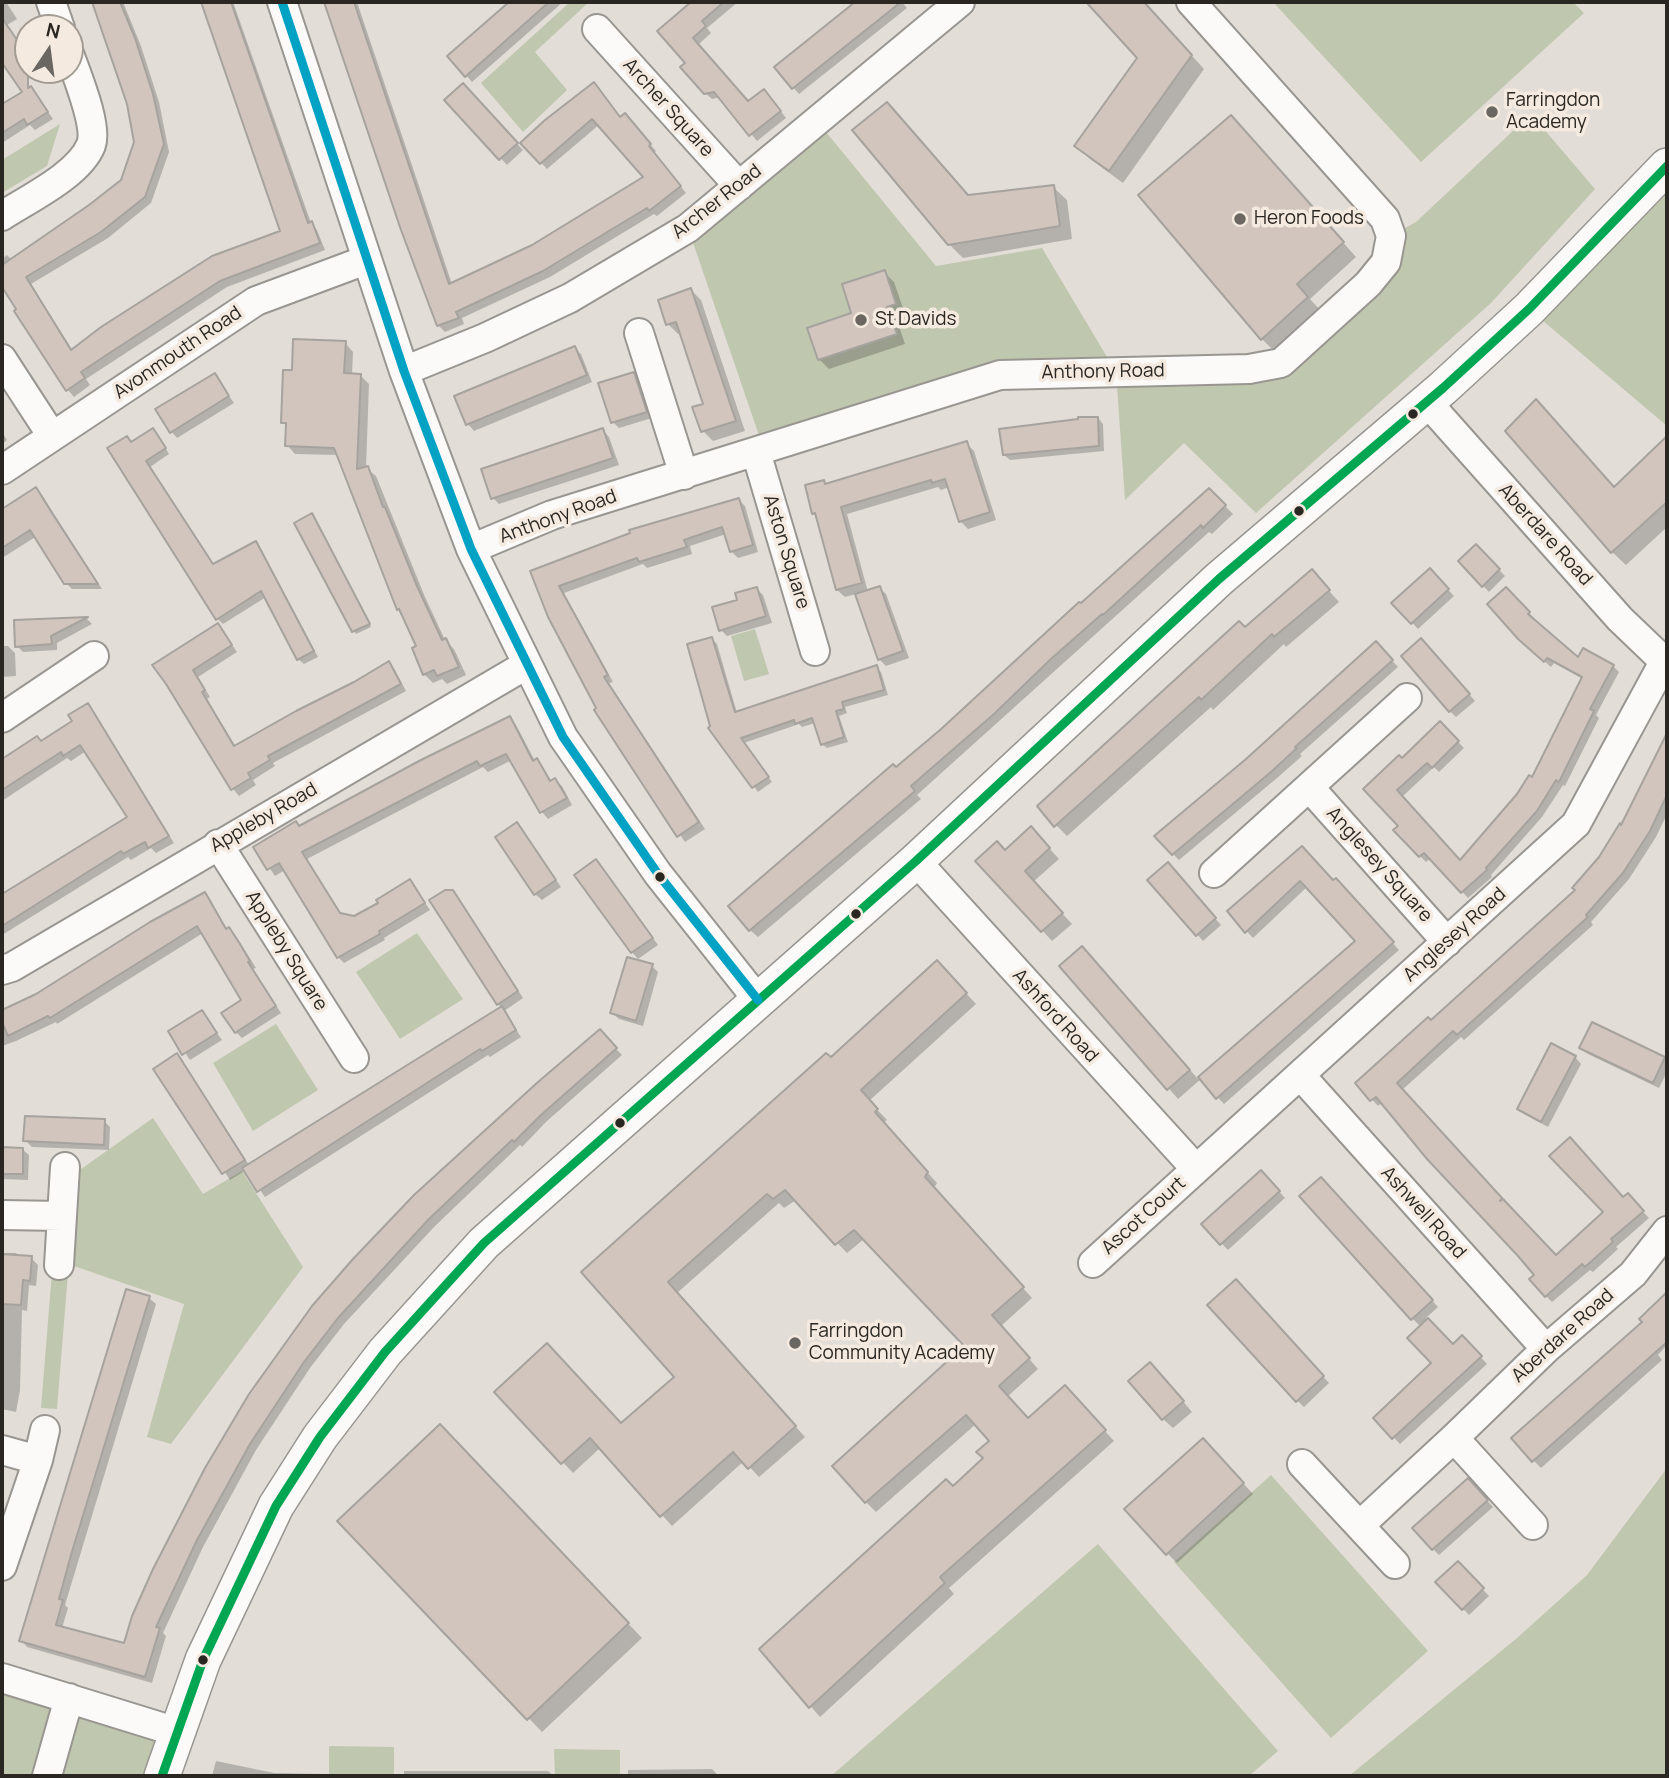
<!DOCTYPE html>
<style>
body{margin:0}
#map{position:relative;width:1669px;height:1778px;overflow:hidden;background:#e2ddd7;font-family:Manrope,sans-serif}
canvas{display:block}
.frame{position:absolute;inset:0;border:4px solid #2a2723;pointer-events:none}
.north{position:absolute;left:14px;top:14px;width:70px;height:70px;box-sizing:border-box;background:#f4eadf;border:2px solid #a39c94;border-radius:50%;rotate:13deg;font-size:19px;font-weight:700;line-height:28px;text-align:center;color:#2a2723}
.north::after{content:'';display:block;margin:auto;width:24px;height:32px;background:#6a6762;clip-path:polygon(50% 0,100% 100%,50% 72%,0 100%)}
</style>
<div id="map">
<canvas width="1669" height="1778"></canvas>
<div class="frame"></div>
<div class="north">N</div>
</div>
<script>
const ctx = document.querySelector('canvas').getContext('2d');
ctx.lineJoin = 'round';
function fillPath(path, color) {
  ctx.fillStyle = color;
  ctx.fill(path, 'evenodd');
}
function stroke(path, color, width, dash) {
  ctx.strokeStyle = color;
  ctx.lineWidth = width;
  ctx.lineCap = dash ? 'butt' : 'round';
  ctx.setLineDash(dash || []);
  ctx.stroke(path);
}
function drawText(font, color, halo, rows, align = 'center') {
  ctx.font = font + ' Manrope,sans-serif';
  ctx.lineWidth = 7;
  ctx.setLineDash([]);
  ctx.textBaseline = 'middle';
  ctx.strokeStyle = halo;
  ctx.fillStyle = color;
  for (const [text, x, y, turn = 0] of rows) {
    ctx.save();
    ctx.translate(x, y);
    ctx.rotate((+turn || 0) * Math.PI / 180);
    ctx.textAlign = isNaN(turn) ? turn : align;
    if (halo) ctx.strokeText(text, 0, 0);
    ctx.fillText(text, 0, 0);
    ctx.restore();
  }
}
const green = new Path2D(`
 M570 2H589L535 52 567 90 523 132 481 83Z
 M1273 2H1573L1584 13 1421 162Z
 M1531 114 1595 189 1491 303 1256 513 1184 443 1125 500 1116 372 1000 375 764 450 688 228 817 121 936 266 1042 248 1116 372 1281 363 1368 284 1391 236 1416 222Z
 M60 124 47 166 2 193V160Z
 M1667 166V426L1529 309Z
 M755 629 769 674 744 681 731 636Z
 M417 933 463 999 400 1039 356 972Z
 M276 1024 318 1090 253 1131 213 1063Z
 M153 1118 203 1194 242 1171 303 1267 171 1444 147 1437 184 1304 71 1265 77 1172Z
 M52 1272 68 1273 57 1409 41 1408Z
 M1667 1468V1776H1349L1517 1638 1587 1575Z
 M1271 1475 1428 1651 1331 1738 1174 1562Z
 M1098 1544 1278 1751 1249 1776H831Z
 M2 1678 177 1732 162 1776H2Z
 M329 1746 394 1747V1776H329Z
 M554 1749 620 1750V1776H555Z`);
const shadow = new Path2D(`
 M2 2H6L17 19 7 25 28 55V70L39 71 20 84 2 60Z
 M97 2H123L141 46 159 102 169 152 151 203 108 238 31 284 73 351 282 232 202 2H233L311 223 317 230 325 250 227 287 86 379 90 385 74 397 68 390 2 285V259L7 255 12 260 90 207 123 181 136 143 128 104Z
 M325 2H357L452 284 533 246 646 178 600 124 547 169 523 143 594 84 621 118 631 122 656 151 654 153 686 193 657 216 654 214 550 277 462 318 464 324 445 332 438 325 416 269Z
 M511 2H563L472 82 449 56Z
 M693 2H738L707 28 711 33 698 45 748 103 770 97 786 118 757 141 721 97 712 99 705 93 688 63 660 31Z
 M858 2H902L907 8 799 94 776 68Z
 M1088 2H1143L1204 69 1123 183 1090 159 1076 145 1139 58Z
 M463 86 523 150 507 165 447 100Z
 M31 88 53 119 35 130 30 125 2 143V107Z
 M1244 130 1356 257 1310 299 1321 311 1275 352 1262 339Z
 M1053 187 1067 200 1072 239 963 258 949 244 969 197Z
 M884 272 894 282 905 314 896 317 905 344 829 369 819 359Z
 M691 290 701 300 745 431 713 441 703 431 705 405 681 333 678 334 668 324 660 301Z
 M345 343 353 352 352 375H360L369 384 366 468 376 476 425 597 445 640 454 649 466 675 447 684 442 679 433 683 424 674 418 647 403 613 398 609 339 455 295 454 287 445V427L283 422 294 372Z
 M574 348 581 354 592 382 474 431 468 424 457 397Z
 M633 374 640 380 652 418 619 428 613 422Z
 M215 375 234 403 177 438 171 431Z
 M1098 418 1103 424 1104 451 1010 460 1004 455Z
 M603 430 609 437 619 465 499 504 493 498Z
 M2 432 7 440 2 444Z
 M158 436 169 454 150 467 214 566 256 543 261 549 318 657 304 664 298 659 266 597 223 624 218 619 127 438 132 443Z
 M966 443 974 451 996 520 968 529 960 521 949 487 941 490 938 487 847 514 868 592 880 588 886 594 909 658 886 666 879 659 856 594 845 597 837 590 818 517 813 513 824 482 827 485Z
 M1661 445 1667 451V527L1626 565 1612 552 1615 488Z
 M36 489 42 495 102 589H72L65 582 37 536 2 558V517L22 505Z
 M1209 490 1233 514 1212 534 1209 532 917 795 921 799 758 937 750 930 1081 606Z
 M739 500 745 506 758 552 738 558 731 551 726 534 690 546 692 554 647 568 643 564 564 593 613 682 609 683 705 829 685 842 596 710 598 709 532 572 632 534Z
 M314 518 371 627 356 634 297 523Z
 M1476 546 1505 576 1489 592 1460 561Z
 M1429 570 1454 596 1418 629 1394 603Z
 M1322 583 1339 602 1286 647 1284 644 1213 710 1211 707 1067 836 1056 825 1245 629Z
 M757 589 763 595 772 623 727 636 721 630 739 601Z
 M1506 589 1535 619 1533 621 1578 660 1613 666 1619 672 1596 715 1599 718 1565 786 1563 785 1542 817 1491 875 1492 877 1468 898 1431 858 1426 862 1420 856 1396 830 1400 826 1366 789 1402 760 1440 724 1464 748 1439 772 1434 767 1402 797 1460 862 1533 779 1583 679 1554 663 1551 667 1526 645Z
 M87 619 92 624 57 643V650L23 652 17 646 16 622Z
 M218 625 237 652 198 677 210 697 207 699 236 747 389 663 395 670 406 691 273 763 275 766 253 780 256 785 239 796 233 789 168 683Z
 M712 639 717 644 737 713 876 667 881 672 888 695 845 707 847 713 839 716 848 742 827 748 822 744 815 723 802 727 799 724 744 743 772 782 758 792 711 728Z
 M1376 643 1398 667 1300 754 1302 756 1277 778 1179 860 1173 854 1247 760Z
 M2 646H8L15 653 16 676 2 677Z
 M1428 647 1475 701 1456 717 1450 711Z
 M88 705 94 712 174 843 156 853 151 848 131 860 128 857 2 935V897L129 818 86 751 71 761 67 758 2 801V761L37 738 41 743 74 721Z
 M509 718 516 725 535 761 537 760 543 767 552 782 555 780 562 786 572 805 548 819 542 812 512 760 488 772 483 767 307 859 342 915 354 918 380 904 410 881 430 910 384 938 385 940 344 963 338 957 285 870 275 876 255 847 300 827Z
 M1667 750V814L1656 837 1629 879 1591 922 1593 925 1464 1040 1461 1037 1402 1090 1556 1257 1623 1199 1634 1202 1649 1218 1616 1247 1618 1249 1593 1272 1590 1270 1552 1302 1546 1296 1536 1275 1383 1102 1378 1106 1357 1083 1431 1022 1577 891 1622 827Z
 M517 824 561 887 542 900 535 894Z
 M1041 839 1059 859 1033 882 1072 924 1052 941 978 861Z
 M1301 848 1334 882 1342 887 1399 950 1224 1104 1201 1079 1178 1099 1062 966 1092 959 1198 1079 1357 941 1308 886 1253 938 1229 912Z
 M602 868 658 945 638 959 632 952Z
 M1174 871 1221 925 1203 941 1197 934Z
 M452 892 459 899 523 998 504 1011 521 1037 490 1057 488 1055 265 1197 246 1170 230 1180 156 1069 177 1056 183 1062 249 1165 502 1008 498 1004Z
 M205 895 211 901 227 930 235 935 246 952 256 968 253 969 281 1013 242 1038 236 1032 244 1001 203 933 57 1024 56 1022 16 1041 2 1046V1012L37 995Z
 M652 966 658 972 643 1026 619 1019 612 1013Z
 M947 973 976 1004 869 1101 887 1120 883 1123 937 1183 934 1188 1032 1298 1001 1326 1038 1369 1007 1397 1028 1420 1074 1397 1114 1441 949 1588 954 1594 820 1717 761 1649 953 1488 985 1458 991 1441 976 1424 876 1512 866 1502 966 1347 864 1239 847 1253 796 1200 784 1208 779 1203 677 1293 805 1437 759 1477 744 1461 672 1526 601 1447 573 1473 497 1392 622 1425 676 1377 583 1272 831 1060Z
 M202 1012 222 1040 190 1060 170 1031Z
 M600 1032 622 1055 547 1121 522 1147 520 1145 435 1226 344 1324 310 1368 256 1450 203 1547 163 1633 166 1636 152 1683 27 1647 21 1640 149 1298 156 1304 65 1605 68 1608 62 1628 125 1645 314 1308Z
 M1581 1048 1664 1059 1667 1062V1072L1659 1088 1588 1054Z
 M1575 1057 1581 1064 1548 1127 1526 1115 1519 1108Z
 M104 1121 110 1127 109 1150 32 1147 25 1140Z
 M2 1148 22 1149 29 1155 28 1180 2 1179Z
 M1267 1178 1285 1198 1228 1250 1203 1224Z
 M1327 1186 1438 1307 1426 1318 1453 1346 1462 1337 1487 1364 1400 1444 1375 1418 1434 1364 1421 1327 1412 1318Z
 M3 1253H16L20 1257 31 1258 38 1265 36 1286 29 1285 27 1311 22 1310 20 1390 16 1412 2 1409Z
 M1242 1287 1329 1383 1304 1407 1297 1400Z
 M1667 1295V1345L1658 1355 1662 1360 1541 1468 1533 1460 1644 1323 1642 1319Z
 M1160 1374 1192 1412 1173 1428 1163 1419Z
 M453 1440 642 1638 542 1732 340 1521Z
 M1213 1450 1253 1494 1177 1563 1167 1553Z
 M1468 1480 1493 1507 1439 1555 1433 1549Z
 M1458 1563 1489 1596 1469 1615 1438 1582Z
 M216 1761 274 1773 323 1774 325 1776H212Z
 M712 1769 719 1776H628V1770Z
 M404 1771H548L554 1776H404Z`);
const building = new Path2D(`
 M92 2H120L135 38 153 94 164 144 145 197 101 232 26 277 71 350 101 327 212 256 280 231 201 2H231L308 223 312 221 320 243 220 281 105 356 81 372 85 378 66 391 14 311 16 309 2 287V265L89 205 121 180 134 142 127 104Z
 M324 2H354L449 284 532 245 643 177 592 119 540 164 520 143 545 120 594 82 620 117 625 113 651 144 649 146 681 186 649 211 647 208 543 271 456 312 459 318 437 326 401 230Z
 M509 2H549L465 77 447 56Z
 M691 2H724L702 21 706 26 693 38 748 101 764 89 781 111 749 136 714 92 704 94 680 67 685 63 657 31Z
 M855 2H901L792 89 774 67Z
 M1086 2H1144L1192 55 1109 171 1074 146 1137 58Z
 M2 18 28 56V88L31 86 48 112 27 125 24 119 2 133V104L22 92 2 63Z
 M463 83 518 143 499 160 444 100Z
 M887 102 968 195 1054 185 1060 226 948 245 852 130Z
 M1231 115 1344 242 1297 284 1308 297 1261 340 1138 195Z
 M885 270 896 304 887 307 897 334 818 360 807 328 851 313 842 284Z
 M691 288 736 421 701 432 692 407 703 404 676 322 666 325 658 300Z
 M293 339 346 341 344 373 361 374 357 469 368 466 383 507H385L417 586 442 640 446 638 459 667 437 676 434 670 423 675 412 648 416 646 399 609 397 610 334 448 285 446 286 423H281L283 370H292Z
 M575 346 587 375 466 425 454 396Z
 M634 372 647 412 611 423 598 383Z
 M215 373 229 396 170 433 155 409Z
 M1536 399 1614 487 1667 436V502L1611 553 1505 431Z
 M1078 417H1098L1099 446 1003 455 999 429 1078 419Z
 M153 428 166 448 146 461 213 564 256 541 314 651 297 660 261 591 216 620 107 448 127 436 131 442Z
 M603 428 613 458 491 499 481 469Z
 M967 441 990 512 959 522 945 479 932 483 931 480 841 507 862 583 836 590 815 513 812 514 805 485 824 480 825 484Z
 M36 487 52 513 98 584H64L30 530 2 548V509Z
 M1209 488 1226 505 1203 528 1201 525 1103 615 1102 614 1052 658 994 714 911 786 915 791 749 931 728 906 893 764 896 767 940 730 1079 602 1081 603Z
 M739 498 753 545 730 552 722 527 684 540 687 547 639 562 637 558 559 586 608 675 604 677 699 822 677 837 594 710 596 708 548 617 530 571 630 533 629 530Z
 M312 513 370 624 352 632 294 523Z
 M1476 544 1500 569 1482 587 1458 561Z
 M1430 568 1449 589 1411 624 1391 603Z
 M1312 569 1330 590 1274 637 1272 634 1201 700 1199 697 1054 827 1037 806 1239 621 1245 627Z
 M880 586 903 651 878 660 855 594Z
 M757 587 766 616 719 631 712 607 737 600 735 593Z
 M1506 587 1530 612 1528 614 1578 657 1583 648 1614 665 1590 709 1594 711 1559 782 1556 780 1537 811 1486 868 1487 870 1461 893 1424 853 1419 857 1393 830 1398 826 1363 789 1399 755 1402 758 1440 721 1459 741 1432 768 1427 763 1397 790 1460 860 1517 794 1529 775 1532 777 1582 677 1547 658 1544 662 1518 639 1487 604Z
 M88 617 51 636 52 644 15 647 14 620Z
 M218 623 232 645 193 670 205 690 202 692 234 746 296 711 354 682 389 661 401 684 268 756 270 760 248 773 251 778 231 790 166 684 152 665Z
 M712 637 735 712 877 665 884 690 842 702 844 709 836 711 844 737 821 745 812 718 795 724 794 720 741 738 769 777 752 788 708 728 710 726 687 644Z
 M1421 638 1470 694 1449 712 1401 656Z
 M1376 641 1393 660 1295 747 1297 748 1271 772 1172 855 1154 836 1246 759Z
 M88 703 169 836 148 848 145 842 123 854 121 851 2 926V894L127 817 80 745 63 756 61 752 2 790V759L37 736 41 741 72 721 68 715Z
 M510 716 533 761 537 758 550 781 555 778 567 798 540 813 506 754 480 766 477 761 302 852 340 913 354 916 378 903 376 900 410 879 425 903 379 931 380 934 337 958 279 863 267 870 253 847 296 821 299 826 419 761Z
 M1667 733V795L1650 831 1623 873 1586 915 1588 917 1457 1035 1453 1031 1397 1083 1502 1198 1500 1201 1503 1199 1556 1255 1603 1212 1549 1156 1570 1137 1623 1197 1628 1193 1644 1211 1611 1239 1613 1242 1585 1267 1582 1264 1545 1297 1529 1279 1534 1275 1518 1256 1427 1159 1376 1097 1370 1101 1355 1083 1428 1017 1431 1020 1575 890 1572 888 1599 857 1620 823 1621 825Z
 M517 822 556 880 534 895 495 837Z
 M1031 826 1050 848 1025 871 1063 913 1041 932 975 861 997 841 1005 850Z
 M1302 846 1333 880 1336 878 1394 942 1216 1099 1198 1077 1355 941 1300 881 1245 933 1227 911Z
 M596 859 653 938 631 953 574 875Z
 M1168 862 1216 918 1196 936 1147 880Z
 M445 890H453L518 991 497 1005 429 900Z
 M205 892 226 929 229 927 240 944 250 961 248 962 276 1006 235 1033 221 1013 241 1000 197 926 50 1018 48 1016 8 1036 2 1022V1010L36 994 150 922Z
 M1082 946 1190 1070 1167 1090 1059 966Z
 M627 957 653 964 636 1021 610 1013Z
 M937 960 967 993 861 1090 878 1109 875 1112 928 1172 925 1177 1024 1287 992 1315 1030 1358 999 1386 1028 1418 1065 1385 1106 1430 940 1577 945 1583 809 1708 759 1649 946 1479 953 1486 983 1458 976 1452 989 1441 966 1415 865 1503 832 1466 964 1346 854 1230 835 1245 785 1190 773 1199 767 1194 668 1282 796 1426 748 1469 733 1452 660 1517 590 1438 561 1464 494 1392 547 1343 621 1423 674 1377 581 1272 826 1053 831 1057Z
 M502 1006 516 1030 482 1051 480 1049 257 1192 242 1168Z
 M202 1010 217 1033 182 1055 168 1031Z
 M1592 1022 1665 1057 1653 1083 1579 1048Z
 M600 1029 617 1048 541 1115 514 1142 512 1140 428 1220 338 1318 304 1362 250 1444 197 1540 156 1627 160 1628 145 1677 19 1641 126 1289 150 1296 71 1555 59 1599 63 1600 56 1625 124 1643 132 1616 153 1569 205 1468 249 1394 312 1306 353 1259 414 1195 538 1082Z
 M1551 1043 1576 1056 1541 1122 1517 1109Z
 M177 1053 245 1160 222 1174 153 1069Z
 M25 1116 105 1119 104 1145 23 1141Z
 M2 1147 23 1148V1174H2Z
 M1261 1170 1280 1191 1220 1245 1201 1224Z
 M1321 1177 1433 1300 1411 1320 1299 1196Z
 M2 1254 32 1256 30 1281 23 1280 21 1305 2 1304Z
 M1236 1279 1324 1376 1296 1402 1207 1305Z
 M1667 1292V1342L1532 1462 1511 1438 1642 1322 1639 1319Z
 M1428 1318 1453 1344 1462 1335 1482 1356 1392 1439 1373 1418 1431 1363 1407 1338Z
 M1150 1362 1184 1401 1162 1420 1128 1381Z
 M440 1424 629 1623 527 1720 337 1521Z
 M1203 1438 1244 1483 1166 1555 1124 1509Z
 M1468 1478 1488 1500 1432 1550 1412 1528Z
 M1458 1561 1484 1588 1462 1610 1435 1582Z`);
const minor = new Path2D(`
 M51 2 60 28
 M282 2 404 371 471 549 563 737 658 874 758 1000
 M597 29 739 186
 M2 216C28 199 79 175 91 145 98 126 77 76 70 56
 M639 333 684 475
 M2 359 52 436
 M404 371 485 338 570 298 688 228 960 2
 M1427 402 1620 619 1667 664
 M756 452 815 651
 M2 470 256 301 366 260
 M471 549 552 515 1000 375 1249 369 1281 363 1368 284 1386 262 1391 236 1385 219 1191 2
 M2 718 94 656
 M1310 788 1447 942
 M218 844 354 1058
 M916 861 1196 1169
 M1214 873 1407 698
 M2 970 12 967 526 665
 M1301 1076 1546 1349
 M2 1215 61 1216
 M1093 1263 1576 824 1664 662
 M59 1265 65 1167
 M1454 1438 1546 1349 1633 1274 1667 1231
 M2 1450 38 1460
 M1302 1464 1395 1564
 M1360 1525 1454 1438 1533 1525
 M2 1566 38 1460 45 1430
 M2 1678 177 1732
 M47 1776 69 1698`);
const tertiary = new Path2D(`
 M162 1776 203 1660 276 1506 320 1437 385 1352 484 1243 916 861 1219 579 1443 388 1529 309 1667 166`);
const bus1 = new Path2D(`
 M162 1776 203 1660 276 1506 320 1437 385 1352 484 1243 916 861 1219 579 1443 388 1529 309 1667 166`);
const bus2 = new Path2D(`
 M282 2 404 371 471 549 563 737 658 874 758 1000`);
const markers = [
 [1492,112,7,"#6a6762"],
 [1240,219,7,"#6a6762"],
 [861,320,7,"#6a6762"],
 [1413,414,6,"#2a2723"],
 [1299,511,6,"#2a2723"],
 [660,877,6,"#2a2723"],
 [856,914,6,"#2a2723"],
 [620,1123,6,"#2a2723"],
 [795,1343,7,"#6a6762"],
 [203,1660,6,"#2a2723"]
];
const poiNames = [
 ["Farringdon",1506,101],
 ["Academy",1506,123],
 ["Heron Foods",1254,219],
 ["St Davids",875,320],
 ["Farringdon",809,1332],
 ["Community Academy",809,1354]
];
const streetNames = [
 ["Archer Square",668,108,48],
 ["Archer Road",717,202,-38],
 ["Avonmouth Road",178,353,-34],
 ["Anthony Road",1103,372,-1],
 ["Anthony Road",558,517,-20],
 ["Aberdare Road",1545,535,48],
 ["Aston Square",786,552,73],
 ["Appleby Road",264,818,-30],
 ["Anglesey Square",1379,865,48],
 ["Anglesey Road",1455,935,-42],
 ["Appleby Square",286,951,58],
 ["Ashford Road",1055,1016,48],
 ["Ashwell Road",1423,1213,48],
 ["Ascot Court",1144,1216,-42],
 ["Aberdare Road",1563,1336,-42]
];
fillPath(green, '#c0c7af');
fillPath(shadow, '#0003');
fillPath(building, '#d1c5be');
stroke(building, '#a6a29e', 2);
stroke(minor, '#999691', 32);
stroke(tertiary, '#999691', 38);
stroke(minor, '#fbfaf9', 28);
stroke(tertiary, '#fbfaf9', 35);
stroke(bus1, '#00a651', 9);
stroke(bus2, '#02a2c5', 9);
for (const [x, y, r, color] of markers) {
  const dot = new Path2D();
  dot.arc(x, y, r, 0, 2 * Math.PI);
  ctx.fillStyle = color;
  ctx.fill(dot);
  stroke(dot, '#f4eadf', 2.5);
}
drawText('19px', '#2a2723', '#f4eadf', poiNames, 'left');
drawText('19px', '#2a2723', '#f4eadf', streetNames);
</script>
